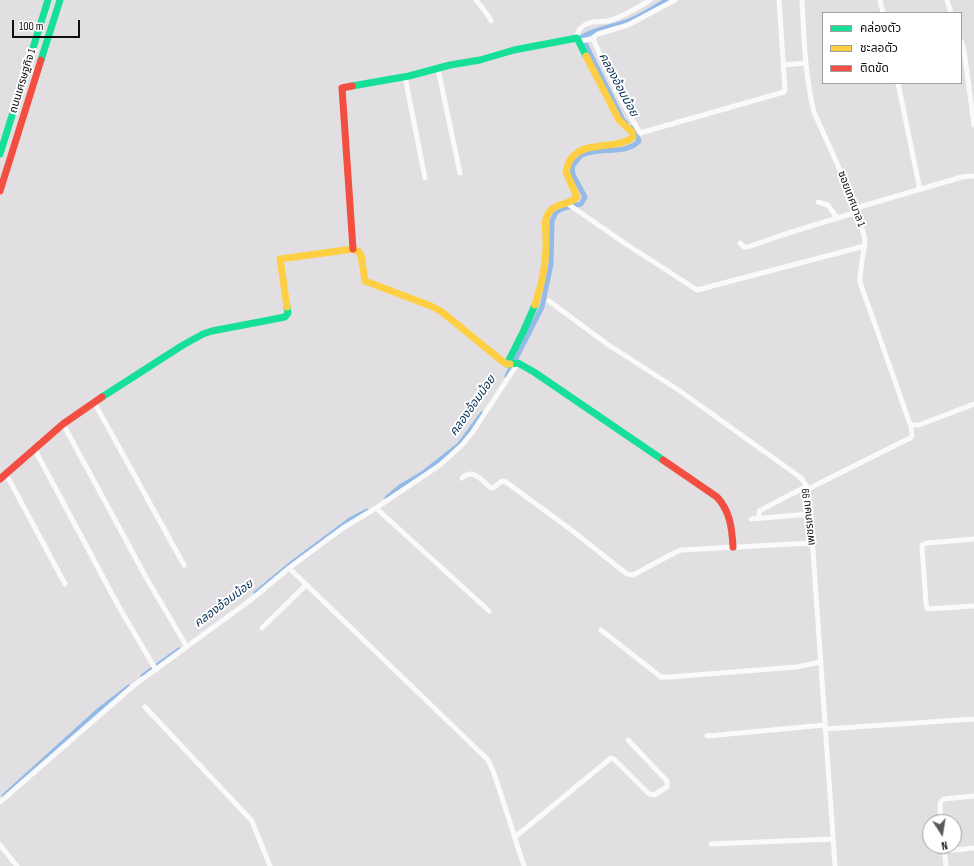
<!DOCTYPE html>
<meta charset="utf-8">
<style>
body{margin:0}
#map{position:relative;width:974px;height:866px;overflow:hidden;background:#e1dfe1;font-family:"Sofia Sans Condensed","Noto Sans Thai",sans-serif}
canvas{display:block}
.legend{position:absolute;left:822px;top:12px;width:140px;height:72px;box-sizing:border-box;background:#fff;border:1px solid #9f9f9f;margin:0;padding:5px 7px;list-style:none;font-size:12px;color:#100f10}
.legend li{display:flex;align-items:center;gap:8px;height:20px}
.legend b{width:20px;border:1px solid #9f9f9f}
.north{position:absolute;left:922px;top:814px;width:40px;height:40px;box-sizing:border-box;background:#fff;border:1px solid #9f9f9f;border-radius:50%;rotate:168deg;font-size:11px;font-weight:700;line-height:16px;text-align:center;color:#100f10}
.north::after{content:'';display:block;margin:auto;width:14px;height:18px;background:#595859;clip-path:polygon(50% 0,100% 100%,50% 72%,0 100%)}
.scale{position:absolute;left:12px;top:20px;width:68px;height:18px;box-sizing:border-box;border:2px solid #100f10;border-top:0;padding-left:5px;font-size:12px;line-height:14px;white-space:nowrap;color:#100f10;-webkit-text-stroke:3px #fff;paint-order:stroke}
</style>
<div id="map">
<canvas width="974" height="866"></canvas>
<ul class="legend">
<li><b style="height:5px;background:#16e098"></b>คล่องตัว</li>
<li><b style="height:5px;background:#ffcf43"></b>ชะลอตัว</li>
<li><b style="height:5px;background:#f24e42"></b>ติดขัด</li>
</ul>
<div class="north">N</div>
<div class="scale">100 m</div>
</div>
<script>
const ctx = document.querySelector('canvas').getContext('2d');
ctx.lineJoin = 'round';
function stroke(path, color, width, dash) {
  ctx.strokeStyle = color;
  ctx.lineWidth = width;
  ctx.lineCap = dash ? 'butt' : 'round';
  ctx.setLineDash(dash || []);
  ctx.stroke(path);
}
function drawText(font, color, halo, rows, align = 'center') {
  ctx.font = font + ' "Sofia Sans Condensed","Noto Sans Thai",sans-serif';
  ctx.lineWidth = 4;
  ctx.setLineDash([]);
  ctx.textBaseline = 'middle';
  ctx.strokeStyle = halo;
  ctx.fillStyle = color;
  for (const [text, x, y, turn = 0] of rows) {
    ctx.save();
    ctx.translate(x, y);
    ctx.rotate((+turn || 0) * Math.PI / 180);
    ctx.textAlign = isNaN(turn) ? turn : align;
    if (halo) ctx.strokeText(text, 0, 0);
    ctx.fillText(text, 0, 0);
    ctx.restore();
  }
}
const canal = new Path2D(`
 M626 123 623 120 582 37C597 28 615 27 631 20 644 15 655 7 667 0
 M507 376 542 307 551 264 552 221 556 212 564 208 577 205 581 204 585 197 573 175 572 167C575 163 579 157 582 155 600 146 625 156 639 141L636 133 631 128
 M387 498 400 487 422 474 459 445 482 414
 M256 593 291 564 350 520 367 511
 M143 676 179 650
 M4 796 98 711 129 687`);
const street = new Path2D(`
 M476 0 487 14 491 21
 M802 0C804 38 805 76 814 112L843 177 862 228 865 240 860 276V282L909 421 911 425H919L974 404
 M880 0 883 13
 M947 0 951 13
 M577 36C578 29 583 25 589 23 595 21 602 22 608 21 623 17 637 8 650 0
 M593 39 616 90 640 133 784 92 785 89 779 0
 M580 41 593 39 595 36 598 34 628 25 675 0
 M961 41 964 50 974 125
 M784 65 805 63
 M438 69 460 173
 M405 77 425 178
 M898 83 920 190
 M818 202 828 205 837 218
 M568 204 626 244 697 290 865 246
 M856 208 962 177 974 176
 M740 243 744 247H748L782 235 857 212
 M549 301 607 344 680 391 797 475 802 479 808 489 812 537 835 866
 M94 402 184 565
 M63 424 147 579 187 647
 M35 450 119 607 156 670
 M6 474 65 584
 M462 478C473 467 482 481 491 488H493L502 481 506 482 570 529 622 570 627 574 633 575 676 552 681 550 812 543
 M808 489 910 438 912 436 911 425
 M376 508 489 611
 M759 518V511L807 486
 M751 519 810 514
 M974 539 927 543 922 545V547L926 603 927 609 974 606
 M289 568 487 759 491 766 496 779 524 866
 M262 628 306 585
 M601 630 661 677H670L796 667 821 662
 M145 707 252 821 270 866
 M825 729 974 719
 M707 736 825 725
 M0 802 133 686 252 599 289 568 343 528 376 508 440 465 462 445 472 433 518 363
 M941 822 940 805 941 801 944 799 974 796
 M515 837 611 758 614 759 649 794 654 795 667 787V781L628 740
 M711 844 833 839
 M0 845 17 866
 M944 846 946 866
 M944 851 974 848`);
const fast = new Path2D(`
 M41 60 60 0
 M352 86 409 76 450 65 480 60 514 50 577 38 586 56
 M0 154 48 0
 M507 364 524 330 535 305
 M510 364 518 363 534 372 663 460
 M102 397 183 345 203 334 212 331 285 317 288 313 287 307`);
const slow = new Path2D(`
 M535 305C542 283 547 261 546 238 546 229 543 219 550 211 557 203 569 205 577 197L566 172C567 168 568 164 570 160 584 139 616 151 633 137L632 132 619 120 586 56
 M287 307 280 259 353 249 359 252 361 255 365 281 431 306 442 312 502 361 507 364H510`);
const jam = new Path2D(`
 M352 86 342 88 353 249
 M0 191 41 60
 M663 460 717 497C730 511 732 528 733 547
 M0 479 63 424 102 397`);
const streetNames = [
 ["ถนนเศรษฐกิจ 1",23,81,-73],
 ["ซอยเทศบาล 1",851,199,69],
 ["เพชรเกษม 99",809,517,-96]
];
const waterNames = [
 ["คลองอ้อมน้อย",618,85,62],
 ["คลองอ้อมน้อย",473,406,-55],
 ["คลองอ้อมน้อย",224,604,-37]
];
stroke(canal, '#94bae7', 5);
stroke(street, '#fafafa', 5);
stroke(fast, '#16e098', 7);
stroke(slow, '#ffcf43', 7);
stroke(jam, '#f24e42', 7);
drawText('11px', '#100f10', '#fff', streetNames);
drawText('italic 12px', '#083058', '#fff', waterNames);
</script>
